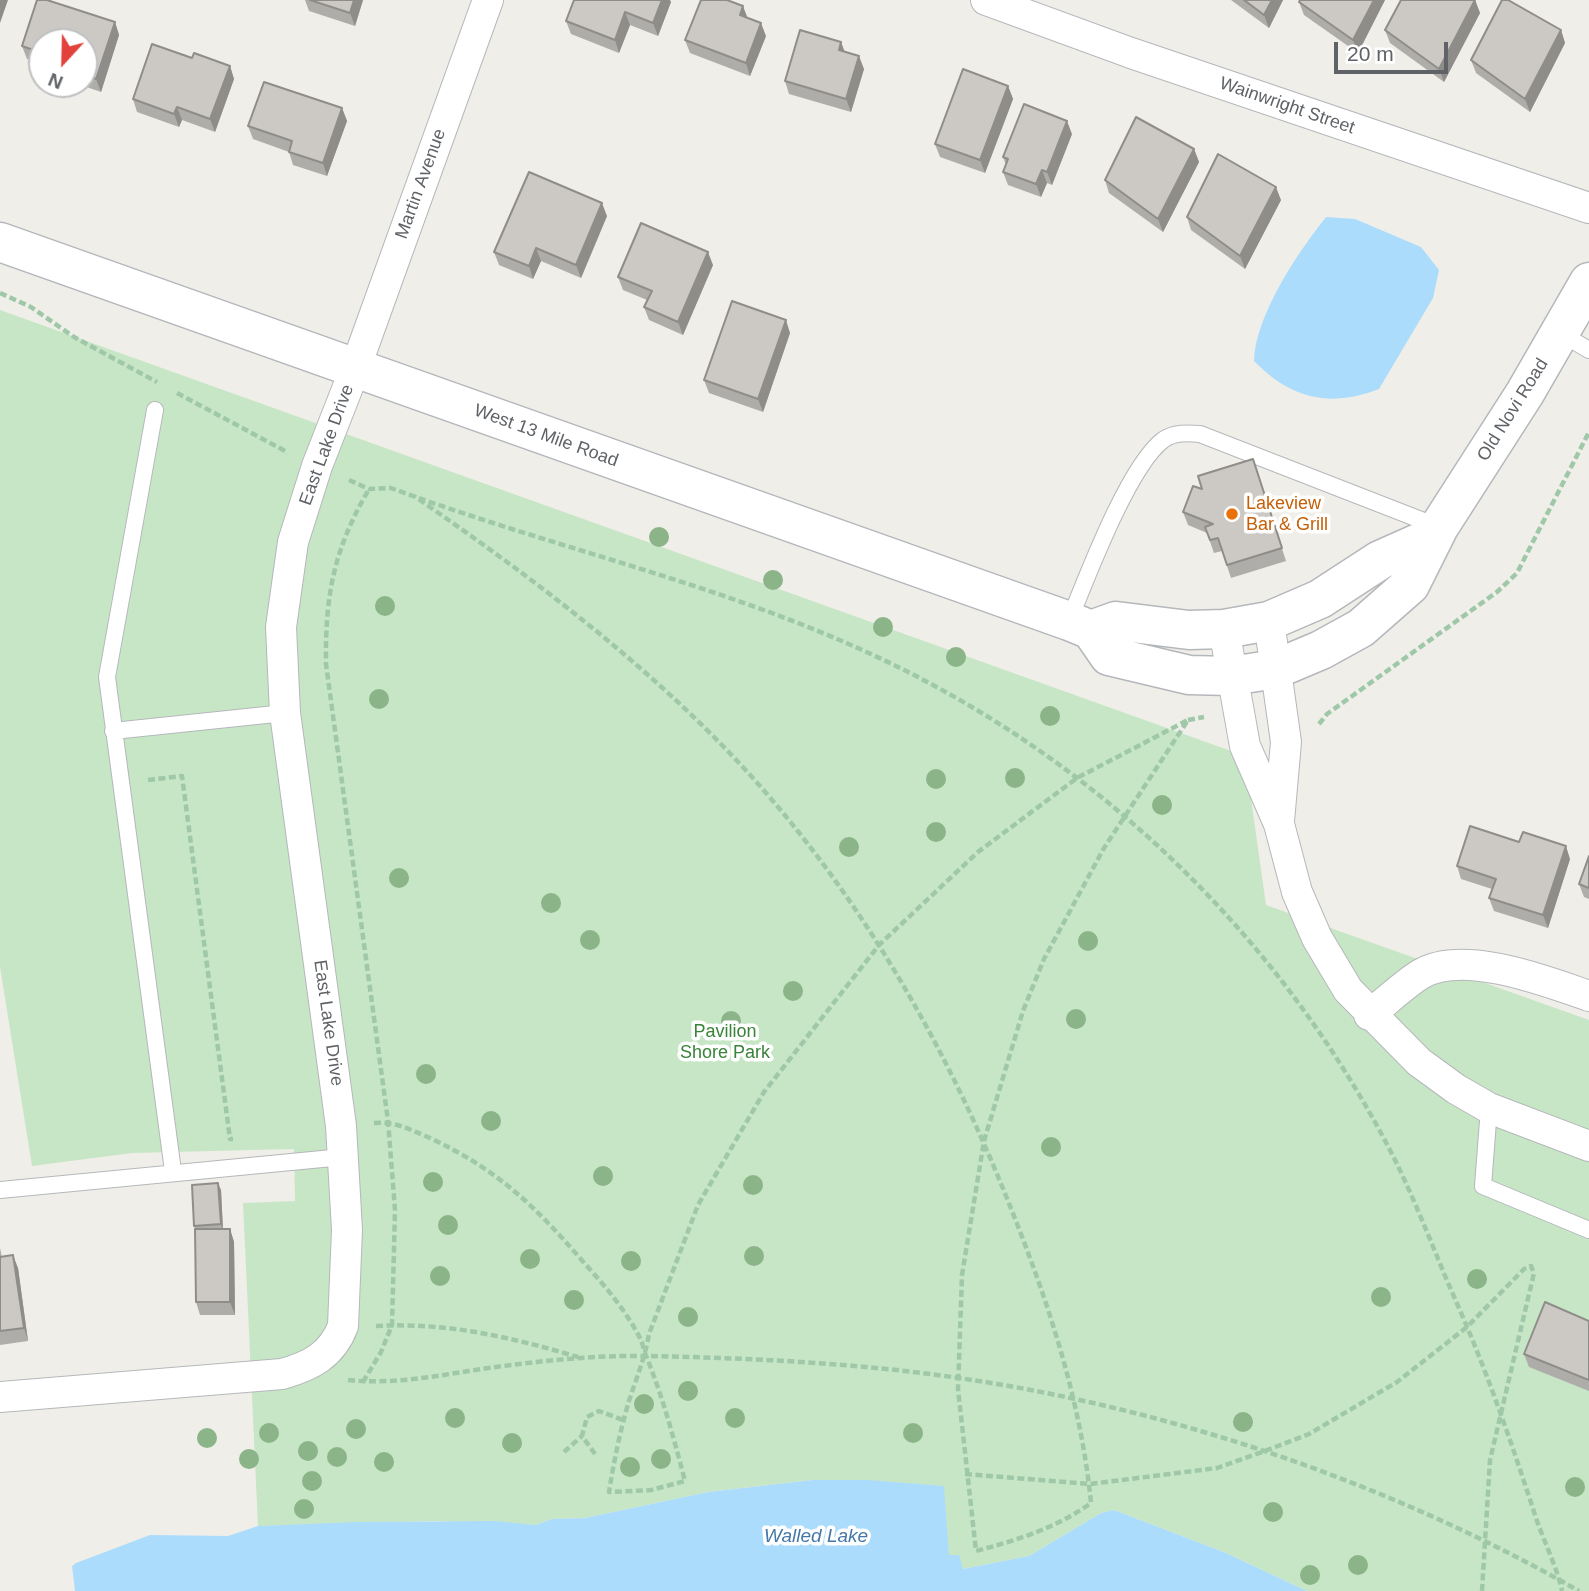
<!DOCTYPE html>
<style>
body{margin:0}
#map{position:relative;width:1589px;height:1591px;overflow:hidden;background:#f0eee8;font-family:Arial,sans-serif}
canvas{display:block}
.north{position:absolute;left:28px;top:28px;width:70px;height:70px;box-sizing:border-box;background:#fff;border:2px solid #bfc1c2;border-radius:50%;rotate:202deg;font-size:19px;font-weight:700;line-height:28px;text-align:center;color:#5f6367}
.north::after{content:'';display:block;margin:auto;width:24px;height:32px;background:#e3413b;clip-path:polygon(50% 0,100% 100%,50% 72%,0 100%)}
.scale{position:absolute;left:1334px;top:42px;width:114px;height:32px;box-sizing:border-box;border:4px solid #5f6367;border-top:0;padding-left:9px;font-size:21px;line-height:24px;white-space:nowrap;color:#5f6367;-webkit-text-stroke:5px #fff;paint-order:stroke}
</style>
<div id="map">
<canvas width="1589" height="1591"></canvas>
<div class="north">N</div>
<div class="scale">20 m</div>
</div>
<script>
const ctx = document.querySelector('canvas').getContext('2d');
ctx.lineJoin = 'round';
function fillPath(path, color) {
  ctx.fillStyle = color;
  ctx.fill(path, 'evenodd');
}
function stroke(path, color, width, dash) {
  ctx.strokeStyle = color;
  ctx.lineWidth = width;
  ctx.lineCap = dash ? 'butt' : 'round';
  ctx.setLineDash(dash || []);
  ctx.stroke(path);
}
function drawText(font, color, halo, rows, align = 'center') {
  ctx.font = font + ' Arial,sans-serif';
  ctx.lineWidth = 7;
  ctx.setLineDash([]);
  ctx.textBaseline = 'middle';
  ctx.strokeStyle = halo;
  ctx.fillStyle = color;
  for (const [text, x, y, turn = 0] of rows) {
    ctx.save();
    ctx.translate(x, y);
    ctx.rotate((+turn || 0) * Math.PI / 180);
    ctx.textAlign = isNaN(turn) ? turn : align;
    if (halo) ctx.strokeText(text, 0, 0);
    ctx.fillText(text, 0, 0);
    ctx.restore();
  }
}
const green = new Path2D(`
 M0 310 1245 756 1266 905 1589 1020V1591H1307L1226 1553 1114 1510 1101 1513 1029 1556 963 1569 949 1555 813 1480 708 1492 585 1518 552 1519 535 1525 436 1521 258 1526 243 1203 295 1201 294 1149 132 1153 32 1166 0 967Z`);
const water = new Path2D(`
 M1326 217 1355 219 1421 247 1439 270 1433 298 1379 389C1330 408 1291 399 1254 361 1255 316 1298 252 1326 217Z
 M813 1480H868L944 1486 949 1555H959L963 1569 1029 1556 1101 1513 1114 1510 1226 1553 1307 1591H75L72 1566 76 1563 150 1535 228 1536 258 1526 357 1522 495 1521 535 1525 552 1519 585 1518 708 1492Z`);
const path = new Path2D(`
 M0 293 31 307 74 337 157 382
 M177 393 287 452
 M349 480 369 489 391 488C558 550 733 586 894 665 1109 770 1286 945 1394 1158 1418 1206 1437 1259 1459 1308 1489 1377 1513 1447 1536 1518 1544 1542 1557 1567 1562 1591
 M1188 720 1204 717
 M1319 724 1327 714 1497 592 1517 573 1589 432
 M148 780 182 776 230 1139H233
 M374 1123C395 1121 411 1130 430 1138 500 1171 536 1207 586 1265 606 1287 626 1311 640 1338 643 1344 644 1352 647 1358 663 1398 674 1439 685 1481L651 1490 609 1492C614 1461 620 1431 629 1401 636 1379 645 1358 649 1334L698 1205 764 1092 879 945 978 852 1077 778 1188 720 1104 848 1044 959 1023 1011 984 1141 962 1275 958 1389 976 1551C1018 1540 1056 1528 1091 1503 1081 1401 1048 1301 1010 1206 942 1034 845 868 713 736 622 645 520 569 414 496
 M376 1326C447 1322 510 1337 578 1357
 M348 1380C395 1385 441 1375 488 1368 541 1361 593 1355 647 1356 751 1358 857 1363 959 1378 1173 1409 1392 1484 1579 1591
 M363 1382 381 1352 392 1325 395 1210 388 1121 326 664C325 595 334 549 369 489
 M564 1452 582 1436
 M595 1454 582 1436 587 1417 599 1411 623 1420
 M965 1474 1090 1484 1217 1468 1265 1451 1309 1434 1397 1382 1467 1327 1524 1269 1531 1266 1534 1273 1490 1460 1482 1591`);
const lane = new Path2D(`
 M1560 333 1589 350
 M155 410 107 677 173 1171
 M1069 621C1087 577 1128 467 1163 440 1174 432 1188 433 1200 434L1439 527
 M113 731 285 713
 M1489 1108 1483 1186 1589 1230
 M0 1190 343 1157`);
const street = new Path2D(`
 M986 0 1131 53 1589 208
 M1269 621 1286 742 1279 821
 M1224 629 1245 746 1279 824 1297 892 1317 938 1348 990 1419 1062 1456 1089 1489 1108 1589 1146
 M1369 1015C1386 1002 1403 985 1421 974 1463 949 1546 981 1589 996
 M0 1397 282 1374C311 1366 332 1355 343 1326L347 1230 341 1126 285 713 281 627 293 542 317 466 355 369 488 0`);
const secondary = new Path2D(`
 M0 242 1069 621 1091 630 1109 656 1189 675 1231 676 1276 669 1321 650 1361 628 1410 585 1439 527 1525 393 1589 282
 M1091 630 1116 621 1189 630 1224 629 1269 621 1320 599 1380 560 1434 536`);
const trees = [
 [659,537],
 [773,580],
 [385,606],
 [883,627],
 [956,657],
 [379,699],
 [1050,716],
 [1015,778],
 [936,779],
 [1162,805],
 [936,832],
 [849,847],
 [399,878],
 [551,903],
 [590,940],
 [1088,941],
 [793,991],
 [1076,1019],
 [731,1021],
 [426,1074],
 [491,1121],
 [1051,1147],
 [603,1176],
 [433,1182],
 [753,1185],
 [448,1225],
 [754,1256],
 [530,1259],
 [631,1261],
 [440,1276],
 [1477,1279],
 [1381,1297],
 [574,1300],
 [688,1317],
 [688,1391],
 [644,1404],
 [455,1418],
 [735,1418],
 [1243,1422],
 [356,1429],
 [269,1433],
 [913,1433],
 [207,1438],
 [512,1443],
 [308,1451],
 [337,1457],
 [249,1459],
 [661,1459],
 [384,1462],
 [630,1467],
 [312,1481],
 [1575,1487],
 [304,1509],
 [1273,1512],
 [1358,1565],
 [1310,1575]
];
const wall = new Path2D(`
 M305 0H363L355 26 309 11Z
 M1231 0H1283L1269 28Z
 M1300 0H1385L1358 53 1304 15 1299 2Z
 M1475 0 1480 13 1444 82 1390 43 1385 30Z
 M671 2 658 36 630 25 619 53 571 34 566 21Z
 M115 22 119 35 101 92 78 84H84V42H42V66L41 64 27 59 22 46Z
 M1561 30 1565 43 1530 112 1476 73 1471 60Z
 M766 36 750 76 690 53 685 40Z
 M841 42 844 52 864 69 851 112 789 94 785 81Z
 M192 58 230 66 234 79 215 132 182 120 179 127 137 112 133 99Z
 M1008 86 1013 99 985 173 940 157 935 144Z
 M342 108 347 121 327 176 293 165 289 152 253 139 248 126Z
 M1072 134 1052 185 1047 183 1041 197 1008 185 1003 172 1006 165 1003 157Z
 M1194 149 1199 162 1163 232 1109 193 1105 180Z
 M1281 200 1245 269 1191 230 1187 217Z
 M607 216 581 278 541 261 533 279 499 265 494 252Z
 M713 265 683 335 649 320 644 307 647 300 623 290 618 277Z
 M790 333 763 412 709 393 704 380Z
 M1253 459 1286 561 1231 578 1222 551 1214 553 1207 533 1188 525 1183 512 1202 489Z
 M1589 856V899L1584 897 1579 884Z
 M1570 859 1548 928 1494 911 1489 898 1492 889 1461 879 1457 866Z
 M221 1190 223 1229H230L234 1242 235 1315H200L196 1302 195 1229 194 1226Z
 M0 1248 2 1257 18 1268 28 1341 0 1345Z
 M1589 1321V1391L1529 1367 1524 1354Z`);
const shadedWall = new Path2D(`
 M0 0H8L0 23Z
 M354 0H363L355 26 350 13Z
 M662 0H670L671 2 658 36 653 23Z
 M1272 0H1283L1269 28 1264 15Z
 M1374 0H1385L1358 53 1353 40Z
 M1475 0 1480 13 1444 82 1439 69Z
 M743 6 748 19 740 15Z
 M625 12 630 25 619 53 615 40Z
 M115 22 119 35 101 92 96 79Z
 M761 23 766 36 750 76 746 63Z
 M1561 30 1565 43 1530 112 1525 99Z
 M841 42 846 55 839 50Z
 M859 56 864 69 851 112 846 99Z
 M230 66 234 79 215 132 210 119Z
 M1008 86 1013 99 985 173 980 160Z
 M177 107 182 120 179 127 174 114Z
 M342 108 347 121 327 176 323 163Z
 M1067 121 1072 134 1052 185 1047 172Z
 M1194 149 1199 162 1163 232 1158 219Z
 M1042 170 1047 183 1041 197 1036 184Z
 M1276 187 1281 200 1245 269 1240 256Z
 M602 203 607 216 581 278 576 265Z
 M536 248 541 261 533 279 529 266Z
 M708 252 713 265 683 335 678 322Z
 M786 320 790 333 763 412 758 399Z
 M1566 846 1570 859 1548 928 1543 915Z
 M218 1183 221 1190 223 1231 221 1224Z
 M230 1229 234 1242 235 1315 230 1302Z
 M13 1255 18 1268 28 1341 24 1328Z`);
const building = new Path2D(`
 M37 0H47L115 22 96 79 84 74V42H42V61L40 60 42 53 22 46Z
 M310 0H354L350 13Z
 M574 0H662L653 23 625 12 615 40 566 21Z
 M701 0H727L743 6 740 15 761 23 746 63 685 40Z
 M1244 0H1272L1264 15Z
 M1300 0H1374L1353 40 1299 2Z
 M1401 0H1475L1439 69 1385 30Z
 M1502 0H1508L1561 30 1525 99 1471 60Z
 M800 30 841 42 839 50 859 56 846 99 785 81Z
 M152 44 192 58 194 53 230 66 210 119 177 107 174 114 133 99Z
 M963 69 1008 86 980 160 935 144Z
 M264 82 342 108 323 163 289 152 292 141 248 126Z
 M1024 104 1067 121 1047 172 1042 170 1036 184 1003 172 1008 159 1003 157Z
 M1136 117 1194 149 1158 219 1105 180Z
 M1218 154 1276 187 1240 256 1187 217Z
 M529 172 602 203 576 265 536 248 529 266 494 252Z
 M641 223 708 252 678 322 644 307 652 291 618 277Z
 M732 301 786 320 758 399 704 380Z
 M1253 459 1282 548 1227 565 1218 538 1210 540 1205 527 1213 524 1183 512 1193 486 1202 489 1198 476Z
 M1470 826 1519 842 1523 832 1566 846 1543 915 1489 898 1496 879 1457 866Z
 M1589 856V888L1579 884Z
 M218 1183 221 1224 194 1226 192 1185Z
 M195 1229H230V1302H196Z
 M13 1255 24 1328 0 1331V1257Z
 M1545 1302 1589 1321V1380L1524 1354Z`);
const markers = [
 [1232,514,7,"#e8710a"]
];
const streetNames = [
 ["Wainwright Street",1287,106,19],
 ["Martin Avenue",421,184,-70],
 ["Old Novi Road",1513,410,-58],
 ["West 13 Mile Road",546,436,20],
 ["East Lake Drive",327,445,-70],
 ["East Lake Drive",328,1023,82]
];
const foodNames = [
 ["Lakeview",1246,504],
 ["Bar & Grill",1246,525]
];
const parkNames = [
 ["Pavilion",725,1032],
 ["Shore Park",725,1053]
];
const waterNames = [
 ["Walled Lake",816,1537]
];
fillPath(green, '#c7e6c6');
fillPath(water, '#acdcfc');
stroke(lane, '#b5b8bb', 18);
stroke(street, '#b5b8bb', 32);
stroke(secondary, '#b4b7bb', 41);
stroke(path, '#9fc8a8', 4.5, [7, 3.5]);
stroke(lane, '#fff', 16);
stroke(street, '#fff', 30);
stroke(secondary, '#fff', 38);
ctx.fillStyle = '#8bb488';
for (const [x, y] of trees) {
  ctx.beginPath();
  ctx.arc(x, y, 10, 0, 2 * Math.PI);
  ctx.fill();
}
fillPath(wall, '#afada9');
fillPath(shadedWall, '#8f8d89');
fillPath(building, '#ccc9c4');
stroke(building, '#8f8d89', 2);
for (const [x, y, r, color] of markers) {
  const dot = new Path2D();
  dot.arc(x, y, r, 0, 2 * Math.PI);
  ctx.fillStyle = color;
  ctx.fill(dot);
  stroke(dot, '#fff', 2.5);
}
drawText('18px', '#5f6367', '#fff', streetNames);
drawText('18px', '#c56008', '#fff', foodNames, 'left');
drawText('18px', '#398439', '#fff', parkNames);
drawText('italic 19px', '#4578a6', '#fff', waterNames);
</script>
